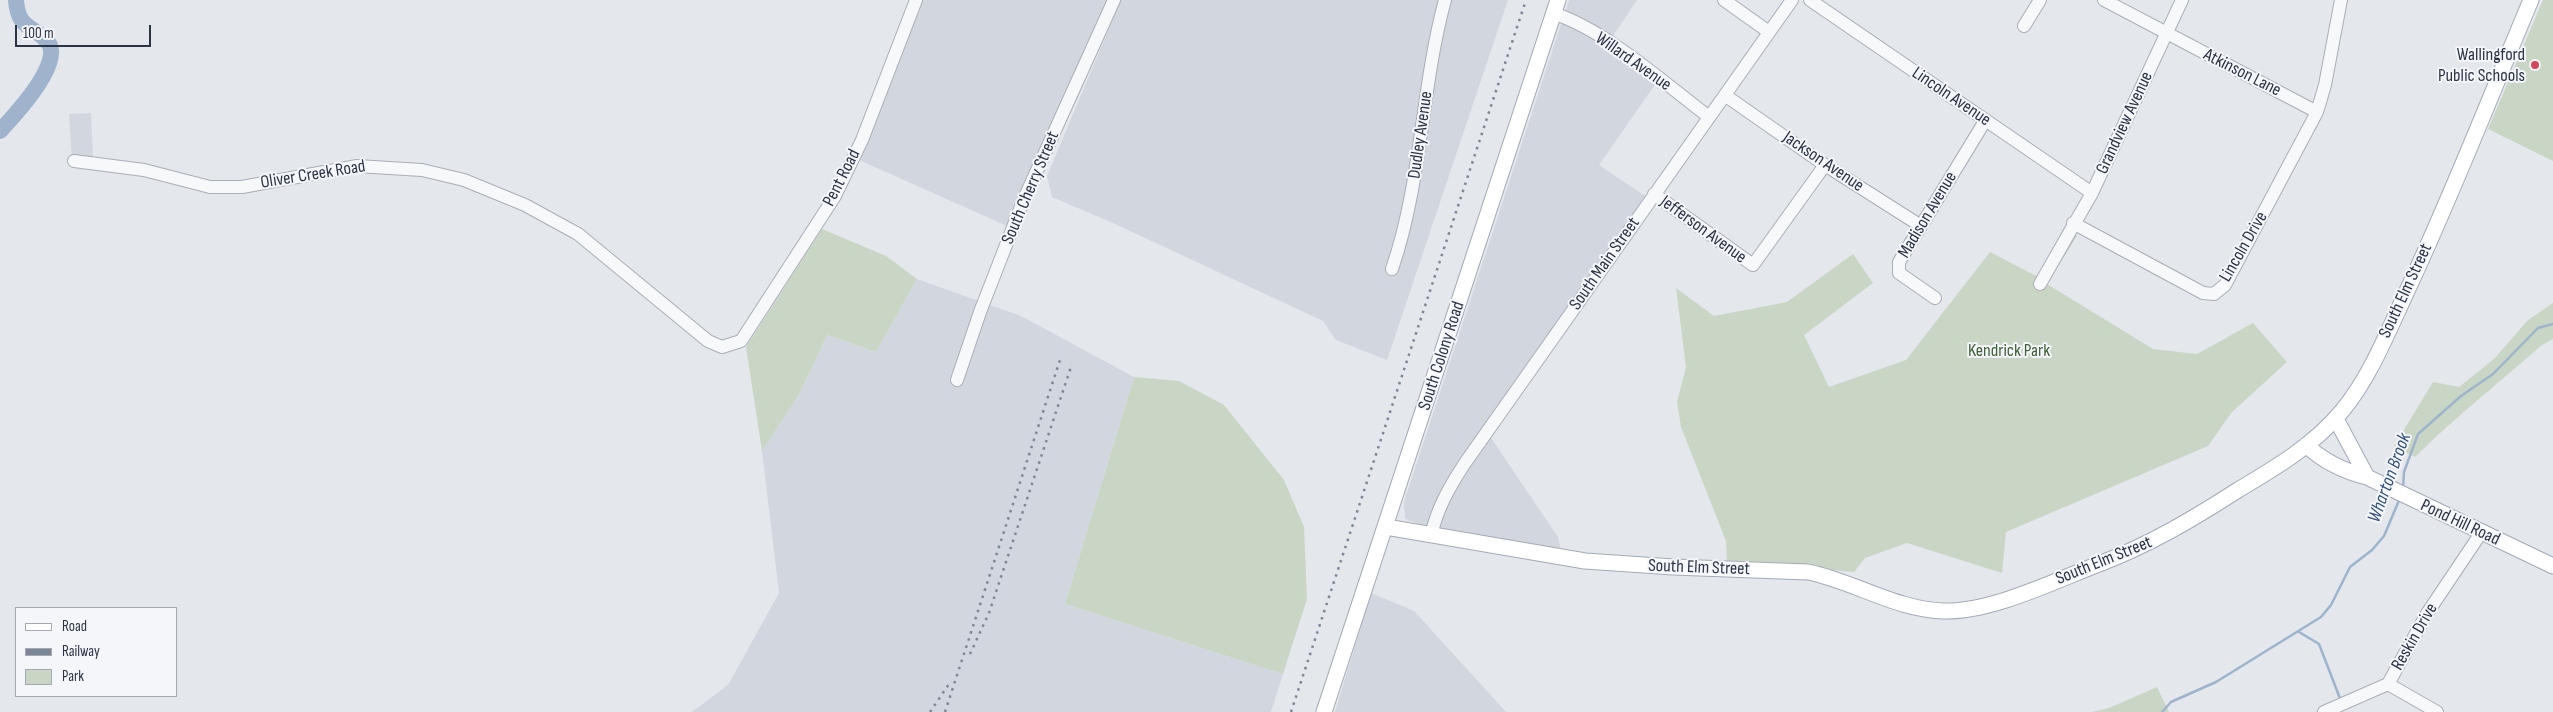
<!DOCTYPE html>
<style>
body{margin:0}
#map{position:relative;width:2553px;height:712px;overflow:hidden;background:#e4e7ec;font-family:"Sofia Sans Condensed",sans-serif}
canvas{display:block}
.legend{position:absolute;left:15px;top:607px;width:162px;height:90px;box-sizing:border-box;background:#f4f6f9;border:1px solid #a4a8b1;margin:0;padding:6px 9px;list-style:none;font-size:15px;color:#2b3445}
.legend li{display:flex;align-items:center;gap:10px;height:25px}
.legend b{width:25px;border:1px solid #a4a8b1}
.scale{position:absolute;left:15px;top:25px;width:136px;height:22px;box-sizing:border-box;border:2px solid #2b3445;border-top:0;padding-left:6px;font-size:15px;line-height:18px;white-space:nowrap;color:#2b3445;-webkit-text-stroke:4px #f4f6f9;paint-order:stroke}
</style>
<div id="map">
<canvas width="2553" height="712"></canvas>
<ul class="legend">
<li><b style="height:6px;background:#fff"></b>Road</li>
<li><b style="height:6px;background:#7d8696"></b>Railway</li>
<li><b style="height:14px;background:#c9d6c5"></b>Park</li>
</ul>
<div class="scale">100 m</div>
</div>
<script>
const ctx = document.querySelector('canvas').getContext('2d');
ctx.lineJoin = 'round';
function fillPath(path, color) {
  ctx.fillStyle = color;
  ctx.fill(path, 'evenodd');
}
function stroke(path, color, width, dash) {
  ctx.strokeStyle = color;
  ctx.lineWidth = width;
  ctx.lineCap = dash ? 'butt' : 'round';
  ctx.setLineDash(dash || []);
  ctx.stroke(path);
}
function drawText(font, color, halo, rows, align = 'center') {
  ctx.font = font + ' "Sofia Sans Condensed",sans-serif';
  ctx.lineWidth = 4;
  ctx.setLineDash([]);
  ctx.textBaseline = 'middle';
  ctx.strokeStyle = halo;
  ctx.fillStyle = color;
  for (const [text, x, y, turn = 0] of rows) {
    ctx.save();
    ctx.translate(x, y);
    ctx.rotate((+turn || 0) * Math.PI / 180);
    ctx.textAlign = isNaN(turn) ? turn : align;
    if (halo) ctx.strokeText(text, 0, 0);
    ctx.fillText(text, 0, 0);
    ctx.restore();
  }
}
const built = new Path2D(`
 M923 0H1109L1007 226 859 160Z
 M1121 0H1508L1387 360 1336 340 1323 321 1113 223 1052 197 1047 176Z
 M1569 0H1637L1613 36 1663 73 1599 165 1648 198 1485 429 1558 537 1561 551 1449 535 1405 519 1404 502Z
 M91 113 93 158 72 159 69 114Z
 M917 279 1021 316 1134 377 1065 604 1283 674 1271 712H692L728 685 779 593 762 451 800 393 827 335 876 352Z
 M1371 593 1414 611 1506 712H1335Z`);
const green = new Path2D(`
 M2543 0H2553V161L2488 129Z
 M2064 227 2077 236 2047 284 2153 349 2197 354 2253 323 2287 362 2232 412 2208 446 2006 532 2002 573 1907 543 1865 558 1854 572C1813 569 1770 564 1727 562L1726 541 1681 427 1677 402 1686 367 1676 288 1714 316 1787 302 1853 254 1873 283 1804 335 1829 387 1906 360 1990 252 2040 278Z
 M822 229 886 256 917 279 876 352 827 335 800 393 762 451 746 347Z
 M2553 303V339L2542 345C2500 382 2455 417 2415 457L2394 446 2433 382 2459 387 2494 359 2528 320Z
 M1134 377 1179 381 1224 405 1284 480 1304 527 1307 599 1283 674 1065 604Z
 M2157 687 2169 712H2092L2109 708Z`);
const stream = new Path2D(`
 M2403 488 2404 472 2418 434 2461 396 2493 374 2538 328 2553 324
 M2299 632 2319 644 2341 701
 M2162 712 2171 702 2216 682 2321 617 2331 605 2350 567 2372 550 2384 536 2400 498`);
const river = new Path2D(`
 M0 131C14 116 66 61 47 41 33 25 18 30 16 0`);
const minor = new Path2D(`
 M1724 0 1769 32
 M1810 0 2092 193
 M2104 0 2317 112
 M1553 13C1607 31 1664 83 1709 117
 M2024 26 2040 0
 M1726 96 1825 165 1921 226
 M74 161 144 170 210 187H242L357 166 422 170 464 180 525 205 578 234 708 341 722 347 741 341 835 196 862 140 916 0
 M1654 194 1753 265 1825 165
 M2073 223 2203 293 2214 294 2225 285 2317 112 2325 85 2341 0
 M1392 269C1422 182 1421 88 1445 0
 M2040 284 2092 193 2182 0
 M1935 298 1899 273V262L1985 121
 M957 380 980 312 1024 199 1114 0
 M1431 536C1437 508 1450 486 1465 463L1792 0
 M2388 684 2437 712
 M2324 712 2388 684 2428 612 2481 533`);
const major = new Path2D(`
 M2336 419 2367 477
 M2306 445C2324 462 2343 471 2367 477L2553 566
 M1386 527 1585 561 1673 567 1808 572C1853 581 1897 610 1944 611 1992 612 2054 581 2099 564 2149 545 2193 519 2238 490 2275 468 2314 445 2342 411 2371 376 2388 331 2407 291 2452 195 2490 97 2531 0
 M1324 712 1558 0`);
const rail = new Path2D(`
 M970 654 989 613 1072 364
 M930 712 949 684
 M945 712 1060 360
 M1291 712 1526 0`);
const markers = [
 [2535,65,5,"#d1495b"]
];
const poiNames = [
 ["Wallingford",2525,55],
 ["Public Schools",2525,76]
];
const streetNames = [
 ["Willard Avenue",1633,62,35],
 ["Atkinson Lane",2242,73,27],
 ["Lincoln Avenue",1951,97,34],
 ["Grandview Avenue",2125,123,-65],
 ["Dudley Avenue",1421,135,-82],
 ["Jackson Avenue",1823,162,34],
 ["Oliver Creek Road",313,175,-9],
 ["Pent Road",842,178,-63],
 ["South Cherry Street",1031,188,-67],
 ["Madison Avenue",1928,215,-59],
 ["Jefferson Avenue",1703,230,36],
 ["Lincoln Drive",2244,247,-60],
 ["South Main Street",1605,264,-55],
 ["South Elm Street",2406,291,-65],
 ["South Colony Road",1442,356,-72],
 ["Pond Hill Road",2460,523,25],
 ["South Elm Street",2104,561,-22],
 ["South Elm Street",1699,568,2],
 ["Reskin Drive",2415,637,-60]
];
const parkNames = [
 ["Kendrick Park",2009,351]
];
const waterNames = [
 ["Wharton Brook",2390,478,-70]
];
fillPath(built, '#d2d6de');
fillPath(green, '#c9d6c5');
stroke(stream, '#9fb4cc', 2.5);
stroke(river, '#9fb4cc', 16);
stroke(minor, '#a9aeb7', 14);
stroke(major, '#a3abb8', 17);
stroke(minor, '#f7f8fa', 12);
stroke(major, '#fff', 15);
stroke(rail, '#7d8696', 2.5, [2.5, 5]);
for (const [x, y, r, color] of markers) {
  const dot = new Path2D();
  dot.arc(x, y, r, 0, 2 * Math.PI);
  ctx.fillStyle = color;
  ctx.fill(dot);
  stroke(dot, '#f4f6f9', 2);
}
drawText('18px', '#2b3445', '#f4f6f9', poiNames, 'right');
drawText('18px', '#2b3445', '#f4f6f9', streetNames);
drawText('18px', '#3f6138', '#f4f6f9', parkNames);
drawText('italic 19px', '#34527a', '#f4f6f9', waterNames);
</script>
